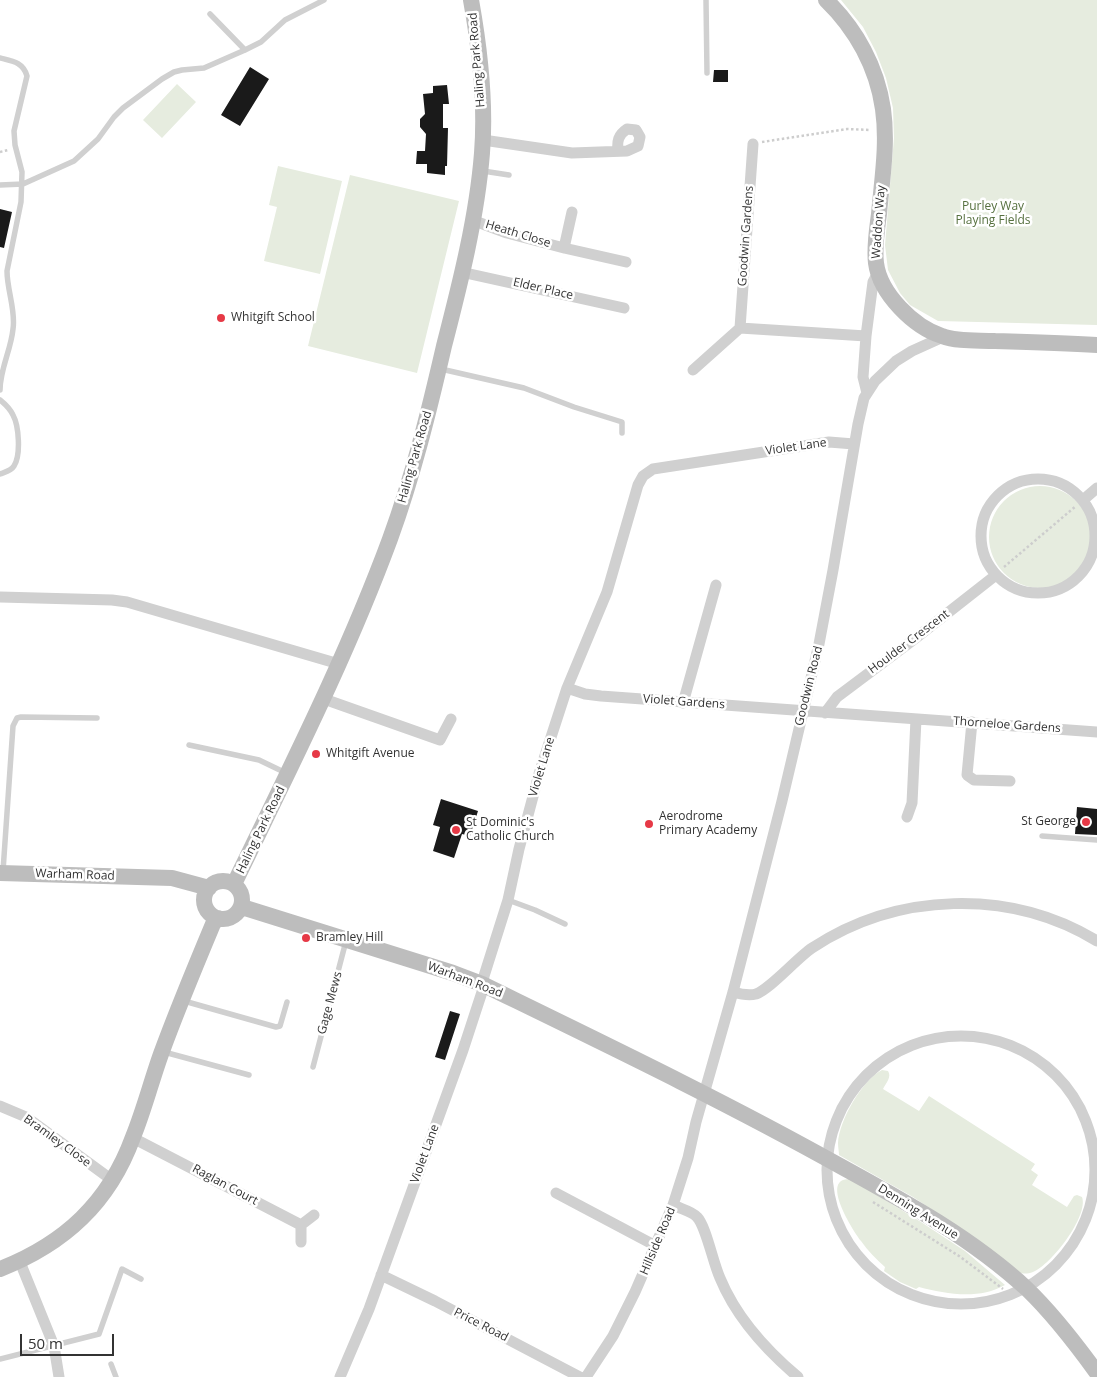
<!DOCTYPE html>
<style>
body{margin:0}
#map{position:relative;width:1097px;height:1377px;overflow:hidden;background:#fff;font-family:"Open Sans",sans-serif}
canvas{display:block}
.scale{position:absolute;left:20px;top:1334px;width:94px;height:22px;box-sizing:border-box;border:2px solid #333;border-top:0;padding-left:6px;font-size:15px;line-height:18px;white-space:nowrap;color:#333;-webkit-text-stroke:4px #fff;paint-order:stroke}
</style>
<div id="map">
<canvas width="1097" height="1377"></canvas>
<div class="scale">50 m</div>
</div>
<script>
const ctx = document.querySelector('canvas').getContext('2d');
ctx.lineJoin = 'round';
function fillPath(path, color) {
  ctx.fillStyle = color;
  ctx.fill(path, 'evenodd');
}
function stroke(path, color, width, dash) {
  ctx.strokeStyle = color;
  ctx.lineWidth = width;
  ctx.lineCap = dash ? 'butt' : 'round';
  ctx.setLineDash(dash || []);
  ctx.stroke(path);
}
function drawText(font, color, halo, rows, align = 'center') {
  ctx.font = font + ' "Open Sans",sans-serif';
  ctx.lineWidth = 5;
  ctx.setLineDash([]);
  ctx.textBaseline = 'middle';
  ctx.strokeStyle = halo;
  ctx.fillStyle = color;
  for (const [text, x, y, turn = 0] of rows) {
    ctx.save();
    ctx.translate(x, y);
    ctx.rotate((+turn || 0) * Math.PI / 180);
    ctx.textAlign = isNaN(turn) ? turn : align;
    if (halo) ctx.strokeText(text, 0, 0);
    ctx.fillText(text, 0, 0);
    ctx.restore();
  }
}
const green = new Path2D(`
 M841 0H1097V325L938 321 910 305 900 293 888 270 885 245 894 138 893 108 886 78 876 52 863 27Z
 M177 84 196 102 162 138 143 120Z
 M278 166 342 181 320 274 264 261 277 207 269 205Z
 M350 175 459 201 417 373 308 346Z
 M989 537a51 51 0 1 1 102 0a51 51 0 1 1-102 0Z
 M882 1070 888 1071C892 1077 886 1083 883 1089L919 1111 929 1096 1035 1164 1031 1170 1038 1175 1032 1185 1067 1207 1074 1196 1077 1195 1082 1197C1089 1216 1051 1265 1033 1272 1027 1274 1023 1274 1018 1272L979 1241 913 1197 839 1155C839 1152 838 1147 838 1143 839 1121 862 1080 882 1070Z
 M851 1179 921 1222 965 1251 1005 1285C979 1300 946 1294 919 1287L916 1289 900 1282 884 1271 885 1267C876 1259 868 1251 861 1241 854 1232 825 1187 843 1180 846 1179 848 1179 851 1179Z`);
const building = new Path2D(`
 M250 67 269 79 240 126 221 115Z
 M714 70H728V82H713Z
 M447 85 449 104H443V128H448L447 166H445V175L427 173V164H416L417 151H425L426 134 420 127V119L425 114 423 94 433 93V86Z
 M0 209 12 212 4 248 0 247Z
 M441 799 478 811 470 836 462 834 454 858 433 851 440 827 433 825Z
 M1077 807 1097 809V835L1075 834Z
 M450 1011 460 1014 445 1060 435 1057Z`);
const path = new Path2D(`
 M762 142 847 129 871 130
 M0 152 8 150
 M1004 567 1076 506
 M873 1202 959 1256 1003 1289`);
const lane = new Path2D(`
 M706 0 707 73
 M210 14 245 50
 M0 58C12 61 23 62 27 76L14 131 15 145 22 172 21 202 7 271C7 290 16 311 13 329 11 350 0 369 0 390
 M483 171 509 175
 M0 185 23 184 74 161 98 139 114 117 123 108 162 79 174 72 182 70 204 68 245 50 261 42 285 20 324 0
 M441 369 524 388 574 407 622 422V433
 M0 400C5 404 10 409 13 415 19 426 21 455 14 466 11 471 5 472 0 474
 M189 745 259 760 286 773
 M1042 836 1097 840
 M3 871 13 726 17 718 21 717 97 718
 M508 900 535 910 565 924
 M184 1001 276 1027 280 1026 287 1002
 M164 1052 249 1075
 M313 1067 346 941
 M0 1359 99 1334 122 1269 141 1279
 M111 1364 116 1377`);
const street = new Path2D(`
 M483 140 572 153 627 151 638 146 640 137 636 130 627 129C618 135 617 141 618 151
 M753 144 740 328 866 336
 M472 220 507 233 564 248 572 212
 M564 248 626 262
 M461 272 624 308
 M693 370 740 328
 M867 393 863 377 866 336 873 282 878 273
 M981 536a57 57 0 1 1 114 0a57 57 0 1 1-114 0Z
 M1083 500 1097 488
 M0 597 112 600 127 602 339 664
 M567 688 585 694 601 696 1097 732
 M324 699 440 740 451 719
 M683 703 716 585
 M825 713 837 697 917 637 996 575
 M972 722 967 775 974 780 1010 781
 M907 817 912 803 916 719
 M733 992C740 994 748 996 756 994 770 989 796 959 812 948 897 892 1010 888 1097 941
 M827 1170a134 134 0 1 1 268 0a134 134 0 1 1-268 0Z
 M0 1106 26 1117 112 1180
 M133 1138 301 1225V1242
 M556 1193 656 1246
 M673 1205C681 1209 692 1211 697 1217 706 1226 713 1263 720 1278 736 1317 766 1350 798 1377
 M301 1225 314 1215
 M20 1262 54 1346 59 1377
 M381 1275 435 1301 580 1377
 M340 1377 369 1309 463 1050 482 992 484 976 508 900 519 849 539 774 567 688 607 592 638 485 643 476 653 469 829 442 854 444
 M586 1377 613 1336 635 1292 673 1205 688 1158 696 1122 733 992 782 801 819 644 833 570 858 424 864 398 875 381 896 361 912 351 943 337`);
const secondary = new Path2D(`
 M826 0C856 29 877 67 883 109 888 144 882 179 879 214 877 230 874 247 876 263 880 294 914 327 942 336 958 342 978 340 995 341 1029 342 1063 343 1097 345
 M0 873 172 878 209 888
 M204 900a19 19 0 1 1 38 0a19 19 0 1 1-38 0Z
 M234 884C289 770 346 658 390 539 413 476 429 411 444 346 460 284 477 217 482 153 486 103 480 50 471 0
 M242 907 453 973 482 984C603 1043 724 1101 842 1167 906 1202 973 1239 1027 1289 1053 1314 1076 1344 1097 1373
 M0 1269C64 1244 109 1203 133 1137 144 1110 151 1082 161 1054 177 1010 195 967 213 924L218 918`);
const markers = [
 [221,318,5,"#e63946"],
 [316,754,5,"#e63946"],
 [1086,822,5,"#e63946"],
 [649,824,5,"#e63946"],
 [456,830,5,"#e63946"],
 [306,938,5,"#e63946"]
];
const streetNames = [
 ["Haling Park Road",477,60,-95],
 ["Waddon Way",879,222,-86],
 ["Heath Close",518,234,17],
 ["Goodwin Gardens",746,236,-86],
 ["Elder Place",543,289,13],
 ["Violet Lane",796,447,-8],
 ["Haling Park Road",415,457,-74],
 ["Houlder Crescent",909,642,-37],
 ["Goodwin Road",809,686,-76],
 ["Violet Gardens",684,702,4],
 ["Thorneloe Gardens",1007,725,4],
 ["Violet Lane",542,767,-73],
 ["Haling Park Road",261,830,-64],
 ["Warham Road",75,875,2],
 ["Warham Road",465,980,21],
 ["Gage Mews",330,1003,-75],
 ["Bramley Close",57,1141,36],
 ["Violet Lane",425,1154,-70],
 ["Raglan Court",225,1185,28],
 ["Denning Avenue",918,1212,32],
 ["Hillside Road",658,1241,-67],
 ["Price Road",481,1325,27]
];
const parkNames = [
 ["Purley Way",993,207],
 ["Playing Fields",993,221]
];
const poiNames = [
 ["Whitgift School",231,318],
 ["Whitgift Avenue",326,754],
 ["Aerodrome",659,817],
 ["Primary Academy",659,831],
 ["St George",1076,822,"right"],
 ["St Dominic's",466,823],
 ["Catholic Church",466,837],
 ["Bramley Hill",316,938]
];
fillPath(green, '#e6ecdf');
fillPath(building, '#1a1a1a');
stroke(path, '#cdcdcd', 2.5, [2.5, 2.5]);
stroke(lane, '#d0d0d0', 5.5);
stroke(street, '#d0d0d0', 11);
stroke(secondary, '#bdbdbd', 16);
for (const [x, y, r, color] of markers) {
  const dot = new Path2D();
  dot.arc(x, y, r, 0, 2 * Math.PI);
  ctx.fillStyle = color;
  ctx.fill(dot);
  stroke(dot, '#fff', 2);
}
drawText('12px', '#333', '#fff', streetNames);
drawText('12px', '#56703f', '#fff', parkNames);
drawText('12px', '#333', '#fff', poiNames, 'left');
</script>
